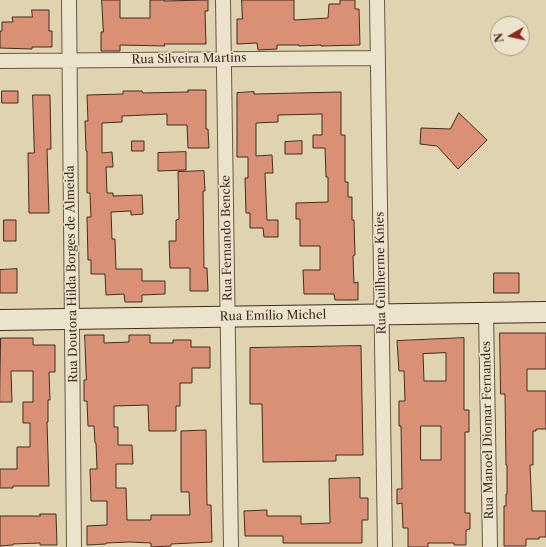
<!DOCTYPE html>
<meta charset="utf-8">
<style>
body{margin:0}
#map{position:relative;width:546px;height:547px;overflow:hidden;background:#e0d4b0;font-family:"Libre Caslon Text",serif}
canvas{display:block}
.north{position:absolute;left:490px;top:16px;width:40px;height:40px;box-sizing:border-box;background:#ebe3cc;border:1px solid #a79a89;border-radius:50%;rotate:261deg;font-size:11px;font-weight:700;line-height:16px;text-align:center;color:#422d25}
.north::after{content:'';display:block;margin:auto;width:14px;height:18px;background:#8f2418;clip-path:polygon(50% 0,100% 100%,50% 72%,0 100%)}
</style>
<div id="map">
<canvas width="546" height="547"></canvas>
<div class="north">N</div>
</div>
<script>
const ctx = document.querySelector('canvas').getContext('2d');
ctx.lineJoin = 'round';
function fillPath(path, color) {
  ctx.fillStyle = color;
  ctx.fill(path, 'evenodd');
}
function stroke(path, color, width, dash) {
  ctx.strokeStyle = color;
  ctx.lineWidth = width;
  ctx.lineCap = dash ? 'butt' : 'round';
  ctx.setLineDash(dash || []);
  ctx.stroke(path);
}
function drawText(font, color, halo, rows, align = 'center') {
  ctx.font = font + ' "Libre Caslon Text",serif';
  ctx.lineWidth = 3;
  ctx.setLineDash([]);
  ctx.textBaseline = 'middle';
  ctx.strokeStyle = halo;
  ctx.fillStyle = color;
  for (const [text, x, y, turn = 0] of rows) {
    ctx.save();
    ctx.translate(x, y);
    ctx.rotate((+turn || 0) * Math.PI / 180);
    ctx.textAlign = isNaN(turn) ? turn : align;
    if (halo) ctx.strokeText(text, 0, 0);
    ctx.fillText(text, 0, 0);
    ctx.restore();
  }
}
const building = new Path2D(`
 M102 0H120V18H150V0H164V1L208 0V11H205L206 44H164L165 46 120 45V51H101V32H103Z
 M242 0H294V20L328 18 329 4H340V0H355V9H359L360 45 321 46V45L299 46V45H277V49L258 50 257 43 237 44V19H242Z
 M32 10H49V31H52V47H32V49L0 48V31H2V22H13L12 17H32Z
 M188 90H206V129H208L209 148H188L187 125H167V114L122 116V122L102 123V153L112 152 113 167H106L107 193H113V196L142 195 143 214 131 215V211L111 212 112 239H115L116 269H142V281H165V294L142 295V302H125L124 294 106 295 105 274H91V260H88L87 217H91L90 193H87V151H86L85 121H88L87 95 123 94V91H142L143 93 188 92Z
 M2 91H18V103H2Z
 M254 92V94L341 92V135H345V182H348V197H352V220H354L355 255 353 256 354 283 358 282V300H335L334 294H304L303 270H320V246H300V219H296V203L328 202V177H326L325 148H313V135H322V114L278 115V122L256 123V156L272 155 273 173H265L267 220H278V237H264L263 228H250V213H246L245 178H248V157H237V93Z
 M33 95H50L51 149H47L49 213H29L28 153H34Z
 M459 113 487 140 458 169 437 146 420 144 421 128 450 129Z
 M132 141H144V151H132Z
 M302 141V154H285V142Z
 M186 152V170L158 171V153Z
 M204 171 205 191H203L204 268H207L208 291H190V268H170L169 241H176V220L179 219 178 172Z
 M4 220H16V241H4Z
 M17 269V293H0V270Z
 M494 273H519V293H494Z
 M500 333H546V369H527V391H546V429H536V431H533V465H530L532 511H546V537H539V539H526V546H504V506H506V494H507V465H506L505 394H501Z
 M85 335H104V343L129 342V335H150V343H173V340H191V347H210V368H192V383H180V406H176V431H149L148 405 114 406V427H118V445H132L133 464H116V488H126L127 520H151V515H190L189 492H181V431L206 430 207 505H211L212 542 171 544V546L151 547V543L130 542 106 543V544L87 545V526L107 525V501H91L90 469H97L96 443H95L94 426H88L87 401H84V380H86Z
 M1 338H33V345H55V372H49L50 400H48V422H47L49 486H13V488H0V469H17V447H30V423H23V402H33V371H11L12 402H0Z
 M464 338V410H469V432H465V513H470V529L466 530V545H454V543H428V547H408V528H403L402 503 397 504V489H402L401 426H399V401H405L404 371H399L397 341ZM446 353V381H424L423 354ZM421 426H441V460H421Z
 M361 346 363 455H336V461L263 462 262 404H250V348Z
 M360 478V498H368V520H362V543H283V536H245L244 511 267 510V516H301V524L330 523 329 479Z
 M40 514H56L57 545H40V543L13 544V545L0 546V516H40Z`);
const street = new Path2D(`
 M69 0 74 547
 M223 0 231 547
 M377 0 385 547
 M0 61 378 58
 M486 313 490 547`);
const secondary = new Path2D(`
 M0 320 546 312`);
const streetNames = [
 ["Rua Silveira Martins",189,59,-1],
 ["Rua Fernando Bencke",227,238,-91],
 ["Rua Guilherme Knies",381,273,-91],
 ["Rua Doutora Hilda Borges de Almeida",72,274,-91],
 ["Rua Emílio Michel",273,316,-1],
 ["Rua Manoel Diomar Fernandes",488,430,-91]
];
fillPath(building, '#da9075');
stroke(building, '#422d25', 1);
stroke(street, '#6a5748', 16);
stroke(secondary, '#422d25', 22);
stroke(street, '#ebe3cc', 14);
stroke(secondary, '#ebe3cc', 20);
drawText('12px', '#422d25', '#ebe3cc', streetNames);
</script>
